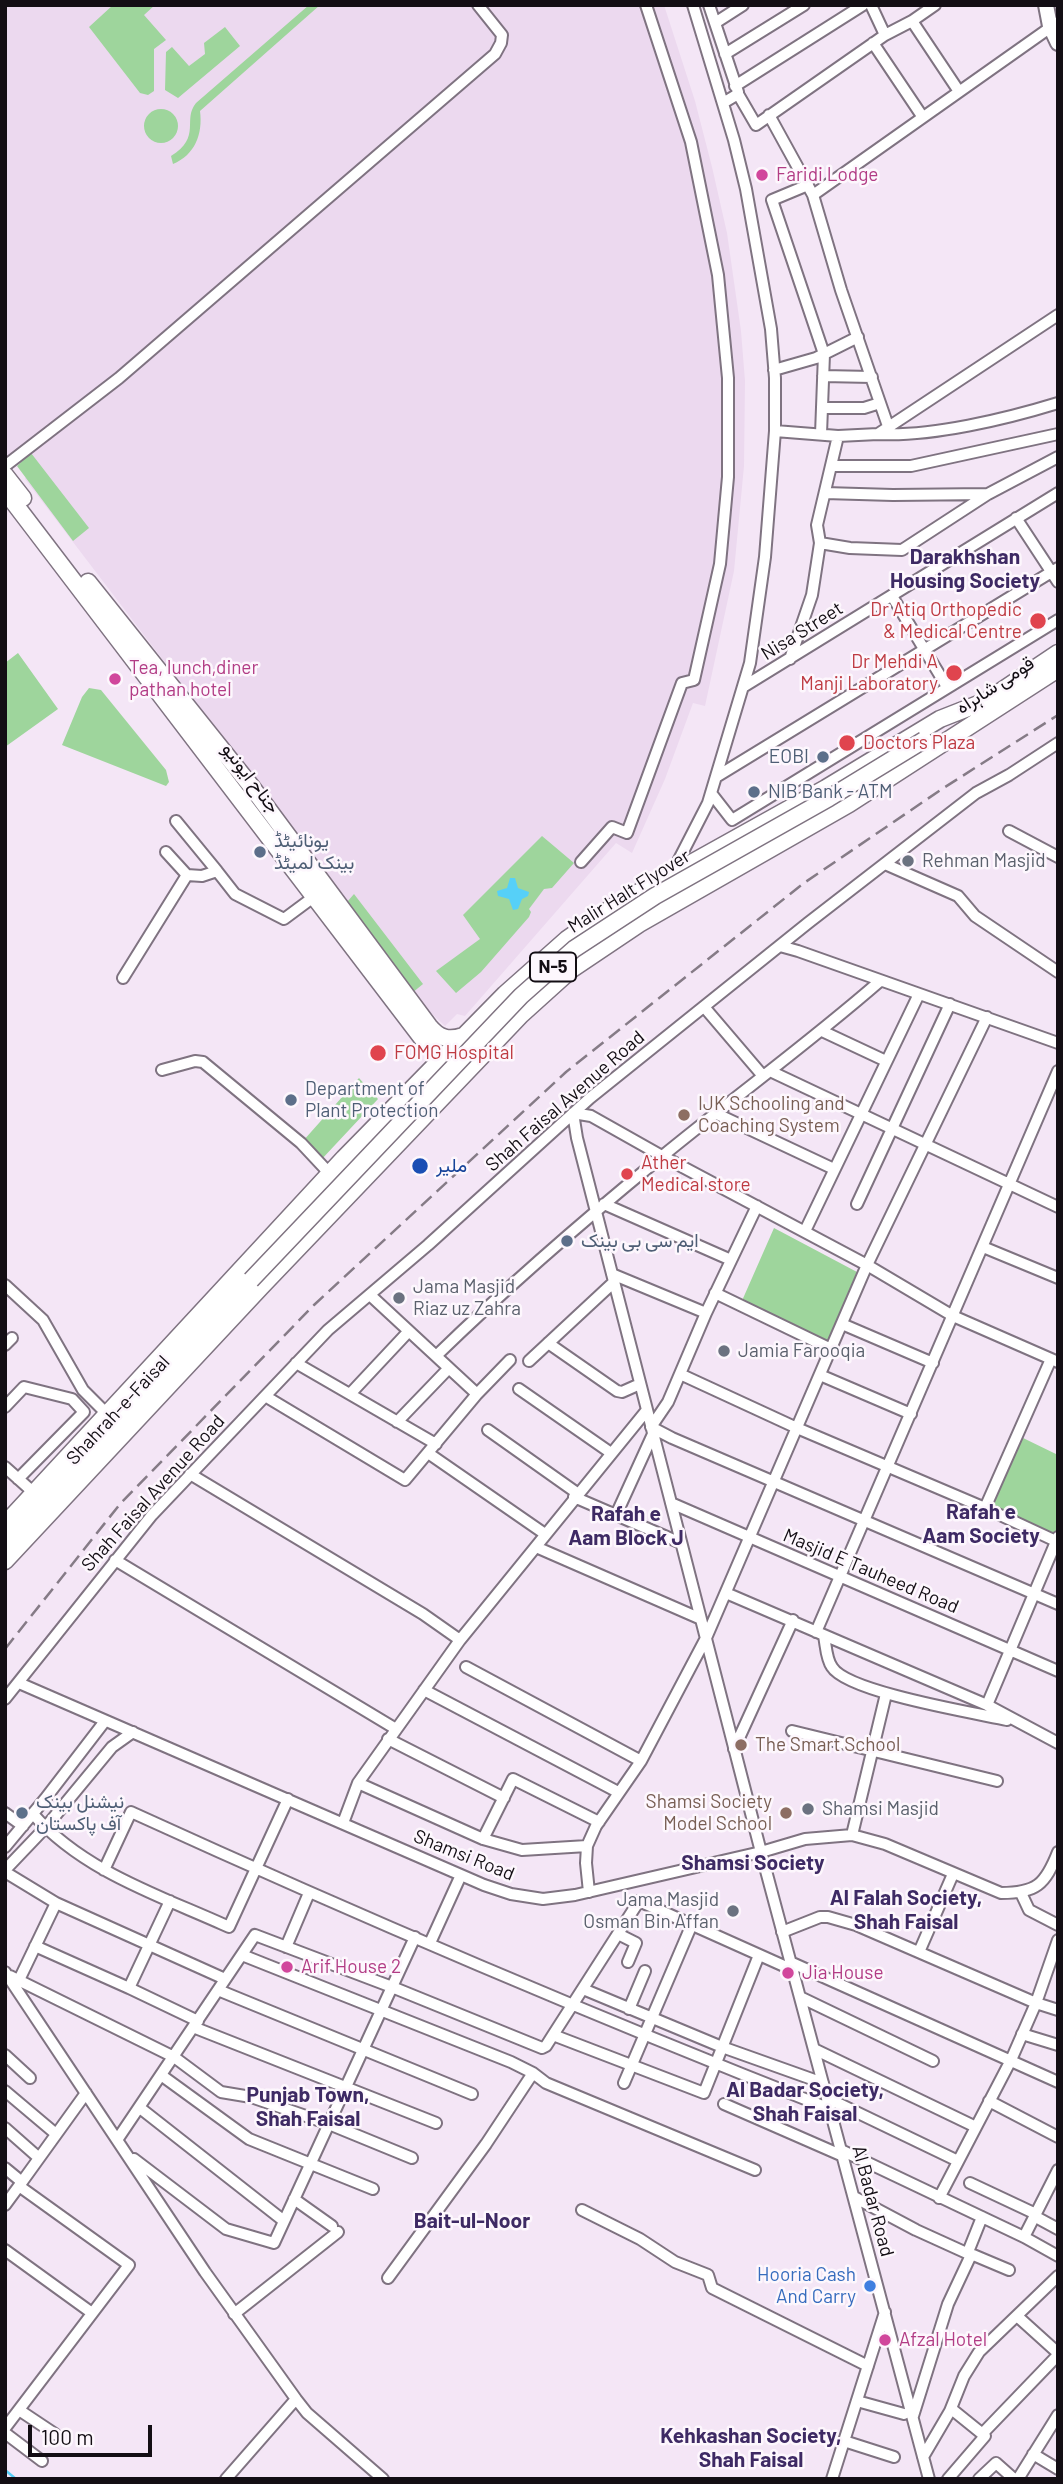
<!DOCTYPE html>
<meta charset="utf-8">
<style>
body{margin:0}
#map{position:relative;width:1063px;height:2484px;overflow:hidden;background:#f4e6f6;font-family:Barlow,sans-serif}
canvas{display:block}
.frame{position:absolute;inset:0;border:7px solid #130e14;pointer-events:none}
.scale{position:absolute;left:28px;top:2425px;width:124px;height:32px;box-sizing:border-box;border:4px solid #130e14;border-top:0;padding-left:9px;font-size:21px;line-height:24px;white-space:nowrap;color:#130e14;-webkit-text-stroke:5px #fdf7fd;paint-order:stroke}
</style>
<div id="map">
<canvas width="1063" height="2484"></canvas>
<div class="frame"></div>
<div class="scale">100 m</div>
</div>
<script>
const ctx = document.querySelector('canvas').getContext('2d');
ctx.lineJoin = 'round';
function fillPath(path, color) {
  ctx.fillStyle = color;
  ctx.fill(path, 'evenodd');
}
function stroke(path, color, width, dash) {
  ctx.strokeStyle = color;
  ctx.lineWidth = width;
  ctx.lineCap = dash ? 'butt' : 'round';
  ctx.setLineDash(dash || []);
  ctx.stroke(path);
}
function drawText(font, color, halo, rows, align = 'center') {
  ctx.font = font + ' Barlow,Vazirmatn,sans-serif';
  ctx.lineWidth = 5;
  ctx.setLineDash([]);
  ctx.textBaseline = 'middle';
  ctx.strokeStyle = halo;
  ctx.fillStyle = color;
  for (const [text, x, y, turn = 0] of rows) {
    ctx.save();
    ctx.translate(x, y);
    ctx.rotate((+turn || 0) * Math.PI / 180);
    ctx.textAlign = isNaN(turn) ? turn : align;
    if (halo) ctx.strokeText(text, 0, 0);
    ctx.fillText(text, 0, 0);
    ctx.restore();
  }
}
const built = new Path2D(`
 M5 5H664L695 101 712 167 727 233 741 331 745 381 744 466 734 571 705 706 693 703 665 779 632 853 616 843 465 1016 457 1014 445 1026 411 994 339 891 25 479 26 475 5 452Z`);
const green = new Path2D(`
 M113 5H155L144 15 166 40 154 49V91L148 95 140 93 89 27Z
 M309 5H320L200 111C203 134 195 155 173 164L171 156C202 137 182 120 196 103Z
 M225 27 240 46 178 98 165 90 166 52 172 47 189 66 205 54 204 43Z
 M144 126a17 17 0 1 1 34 0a17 17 0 1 1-34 0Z
 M31 453 89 528 73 541 17 466Z
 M18 653 58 709 5 747V663Z
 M89 688 101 690 166 770 169 782 166 786 62 745 82 697Z
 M542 836 574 863 552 888 544 889 529 909 531 912 529 917 481 972 456 993 436 971 480 939 463 915Z
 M354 894 423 984 412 993 347 902Z
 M359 1078 378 1099 321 1160 303 1141Z
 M774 1228 857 1272 825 1347 741 1303Z
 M1021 1437 1058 1455 1056 1538 988 1507Z`);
const water = new Path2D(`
 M510 878H515L518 888 529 892 528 896 522 899 518 909 513 910 509 899 498 896 497 891 507 888Z`);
const stream = new Path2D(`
 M5 2470 16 2479`);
const minor = new Path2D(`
 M709 5 738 92
 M871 5 885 35
 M912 21 958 90
 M715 23 743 5
 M873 43 922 116
 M725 54 804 5
 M735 86 863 5
 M723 103 738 94 756 125 885 35 912 21 935 5
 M769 115 813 195 841 290 888 426
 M808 185 772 200 824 354 821 434
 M813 195 1058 22
 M774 370 816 358 858 337
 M823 376 872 377
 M822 408H864L880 403
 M775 431 838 436 878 434 1058 315
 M878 434C931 437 1006 419 1058 403
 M5 466 119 378 495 54 501 43 502 35 478 5
 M831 466H911L1058 434
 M825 493 893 495 988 494
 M1016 518 1058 582
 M820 543 850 548 902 550 988 494 1058 457
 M892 596 947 687
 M790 659 812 595 820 543 817 525 838 436
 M743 687 1058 493
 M716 777 1058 568
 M711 793 732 820 1058 620
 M176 821 217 871
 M1009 831 1058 857
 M166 852 187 875
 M581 862 612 827 627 833 682 683 694 680 720 564 728 477V378L718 275 691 142 646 5
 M885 864 958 896 975 916 1058 972
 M671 875 708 803 750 663 765 557 775 431V378L771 329 746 189 734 140 693 5
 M780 946 798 951 1058 1043
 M123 978 187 875 202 876 217 871 235 894 284 919 315 896
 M705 1008 763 1076
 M822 1031 886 1061
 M162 1070 195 1061 203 1062 301 1143 330 1174
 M770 1071 1058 1207
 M573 1113 577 1138 761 1852 929 2479
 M573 1113 591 1116 662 1156 867 1265 953 1316 1058 1362
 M717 1114 834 1169
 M604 1204 731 1260
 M857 1204 950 1004
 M757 1206 706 1313 668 1402 651 1427 672 1438 1058 1604
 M805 1231 919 994
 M983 1247 1058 1278
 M612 1274 706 1313
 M5 1285 43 1320 83 1390 107 1414
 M715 1293 831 1349
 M370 1295 477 1394
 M842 1324 933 1363
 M548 1343 617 1391 622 1392 640 1384
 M5 1345 12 1338
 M436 1356C507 1287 583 1221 660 1158 733 1098 809 1043 880 981
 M529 1361 614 1282
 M296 1363 436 1444
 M680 1374 797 1428 985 1508 1058 1542
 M820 1375 911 1414
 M519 1389 611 1453
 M350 1394 409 1331
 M265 1396 405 1480 477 1394 510 1360
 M5 1407 24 1387 72 1399 84 1412 18 1479
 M397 1422 449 1368
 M488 1430 577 1493
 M428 1453 545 1534
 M5 1467 33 1492
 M190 1474 423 1614 460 1640
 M574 1497 681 1543
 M671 1503 1058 1671
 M985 1508 1051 1359
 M616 1515 653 1434
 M536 1547 701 1619
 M115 1560 396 1729
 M726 1593 987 1705 1058 1743
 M816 1632 1058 1071
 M824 1636C826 1645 826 1659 832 1667 847 1692 975 1713 1007 1720
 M466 1667 641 1761
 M19 1683 484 1885 511 1894 543 1899 575 1895 761 1852 805 1839 852 1835 885 1844 1001 1893C1036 1893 1045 1885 1058 1852
 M424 1690 618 1792
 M5 1699 152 1515 328 1330 428 1245 590 1098 808 923 976 793 1009 775 1058 743
 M987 1705 1058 1537
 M792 1731 997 1781
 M388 1739 504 1798
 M734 1749 793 1620
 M358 1783 483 1839 522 1850 587 1846
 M5 1813 23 1826
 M33 1814C84 1872 161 1896 229 1927L288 1799
 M343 1823 358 1783 460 1640 647 1410
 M852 1835 886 1694
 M483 1839 513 1779 599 1822
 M5 1847 45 1799 105 1721
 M5 1870 45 1828 112 1747 133 1732
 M104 1870 131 1812C361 1917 594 2016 830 2109
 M5 1872 56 1903 225 1979
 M589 1892 586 1863 587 1846 596 1826 641 1761 706 1638 867 1265 987 1017
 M1021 1893 1029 1910 1058 1925
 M170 1901 129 1988 198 2021
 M782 1932 820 1917H828L856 1925 1036 2003 1058 2010
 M618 1934 636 1943 628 1962
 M430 1943 461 1875
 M35 1946 129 1988
 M286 1947 309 1893
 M919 1952 953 1874
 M242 1955 511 2062 533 2073 546 2083 755 2170
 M790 1962 1058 2082
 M5 1972 205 2272 296 2399 307 2413 383 2479
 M10 1976 174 2057 221 2092 251 2097 329 2124 412 2158
 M19 1980 56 1903
 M583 1989 722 2047 823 2083
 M218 1990 472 2094
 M800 1997 933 2061
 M629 2009 645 1971
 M193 2027 436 2123
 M1022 2034 1058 2045
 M553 2035 704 2093 759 1955
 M814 2049 976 2127
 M5 2055 30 2078
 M161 2075 249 2139 373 2189
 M624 2083 692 1924
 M5 2091 56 2134
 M827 2098 958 2161
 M989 2101 1058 2137
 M724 2104 843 2156
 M140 2108 284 2221
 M5 2128 39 2158
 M117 2140 255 1935 392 1987 542 2048 546 2046 553 2035 639 1901 793 1970
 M841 2150 1024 2237 1058 2256
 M134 2159 226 2229 274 2243 415 1937
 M5 2168 22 2182
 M970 2183 1036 2214
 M854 2197 916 2230 971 2255 948 2304 913 2416
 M939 2198 1011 2060 1036 2003 1058 1940
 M294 2199 332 2226
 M5 2205 19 2186
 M582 2210 640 2239 675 2262 708 2275 712 2288 868 2366
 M1034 2216 1058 2229
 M1024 2237 1058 2170
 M5 2250 92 2313
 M968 2252 982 2217
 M971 2254 1009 2270
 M388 2278 486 2144 533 2073
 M234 2314 338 2232
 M1017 2316 1058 2353
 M857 2401 904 2414
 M19 2410 55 2434
 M5 2428 129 2265 19 2186 86 2093
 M5 2433 42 2461
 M983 2433 1058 2355
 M844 2441 894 2457
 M1033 2454 1058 2469
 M923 2457 950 2411 964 2376 979 2352 1058 2276
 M226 2479 296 2399
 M832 2479 885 2312
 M948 2479 985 2436 954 2411H950
 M979 2479 996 2463 1014 2479
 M1018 2479 1058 2415`);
const major = new Path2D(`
 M1046 5 1050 26 1058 43`);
const highway = new Path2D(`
 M5 475 23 498
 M5 491 421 1037C430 1048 438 1056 453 1058
 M88 582 251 786 429 1026C439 1038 448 1041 463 1036
 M982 704 1058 653
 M5 1524 344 1158 505 994 567 939 614 906 826 788 940 719 991 699
 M5 1542 251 1280
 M5 1561 261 1287 483 1055 521 1015 572 969 639 924 849 804 1058 669`);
const rail = new Path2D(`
 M5 1649 120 1504 314 1305 566 1072 804 883 942 789 1058 715`);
const highwayBridge = new Path2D(`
 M251 1280 521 996 574 949 655 896 829 798 924 740`);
const markers = [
 [762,175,7,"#d1479c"],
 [1038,621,9,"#e0444e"],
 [954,673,9,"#e0444e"],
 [115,679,7,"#d1479c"],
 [847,743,9,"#e0444e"],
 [823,757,7,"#5c6f8a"],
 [754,792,7,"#5c6f8a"],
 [260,852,7,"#5c6f8a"],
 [908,861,7,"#6b7280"],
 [378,1053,9,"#e0444e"],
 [291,1100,7,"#5c6f8a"],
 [684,1115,7,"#8d6e63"],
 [420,1166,9,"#1a4fb4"],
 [627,1174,7,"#e0444e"],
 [567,1241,7,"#5c6f8a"],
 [399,1298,7,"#6b7280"],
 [724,1351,7,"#6b7280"],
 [741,1745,7,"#8d6e63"],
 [808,1809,7,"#6b7280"],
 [22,1813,7,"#5c6f8a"],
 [786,1813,7,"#8d6e63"],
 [733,1911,7,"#6b7280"],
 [287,1967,7,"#d1479c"],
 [788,1973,7,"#d1479c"],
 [870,2286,7,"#3f7fe0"],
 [885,2340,7,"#d1479c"]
];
const shields = [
 [553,967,46]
];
const shieldNames = [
 ["N-5",553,967]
];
const hotelNames = [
 ["Faridi Lodge",776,175],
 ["Tea, lunch,diner",129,668],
 ["pathan hotel",129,690],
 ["Arif House 2",301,1967],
 ["Jia House",802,1973],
 ["Afzal Hotel",899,2340]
];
const healthNames = [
 ["Dr Atiq Orthopedic",1022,610,"right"],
 ["& Medical Centre",1022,632,"right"],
 ["Dr Mehdi A",938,662,"right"],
 ["Manji Laboratory",938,684,"right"],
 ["Doctors Plaza",863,743],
 ["FOMG Hospital",394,1053],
 ["Ather",641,1163],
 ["Medical store",641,1185]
];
const streetNames = [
 ["Nisa Street",802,631,-32],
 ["قومی شاہراہ",995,685,-33],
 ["جناح ایونیو",251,778,53],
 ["Malir Halt Flyover",629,891,-32],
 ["Shah Faisal Avenue Road",565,1101,-41],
 ["Shahrah-e-Faisal",118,1410,-47],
 ["Shah Faisal Avenue Road",153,1493,-48],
 ["Masjid E Tauheed Road",871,1571,23],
 ["Shamsi Road",464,1855,22],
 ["Al Badar Road",873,2201,75]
];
const serviceNames = [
 ["EOBI",809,757,"right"],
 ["NIB Bank - ATM",768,792],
 ["یونائیٹڈ",274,841],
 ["بینک لمیٹڈ",274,863],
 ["Department of",305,1089],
 ["Plant Protection",305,1111],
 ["ایم سی بی بینک",581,1241],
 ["نیشنل بینک",36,1802],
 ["آف پاکستان",36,1824]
];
const worshipNames = [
 ["Rehman Masjid",922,861],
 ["Jama Masjid",413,1287],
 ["Riaz uz Zahra",413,1309],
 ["Jamia Farooqia",738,1351],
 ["Shamsi Masjid",822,1809],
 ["Jama Masjid",719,1900,"right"],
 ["Osman Bin Affan",719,1922,"right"]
];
const educationNames = [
 ["IJK Schooling and",698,1104],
 ["Coaching System",698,1126],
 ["The Smart School",755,1745],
 ["Shamsi Society",772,1802,"right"],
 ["Model School",772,1824,"right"]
];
const transitNames = [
 ["ملیر",436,1166]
];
const shopNames = [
 ["Hooria Cash",856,2275],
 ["And Carry",856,2297]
];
const neighbourhoodNames = [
 ["Darakhshan",965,557],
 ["Housing Society",965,581],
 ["Rafah e",981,1512],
 ["Aam Society",981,1536],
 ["Rafah e",626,1514],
 ["Aam Block J",626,1538],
 ["Shamsi Society",753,1863],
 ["Al Falah Society,",906,1898],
 ["Shah Faisal",906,1922],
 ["Al Badar Society,",805,2090],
 ["Shah Faisal",805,2114],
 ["Punjab Town,",308,2095],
 ["Shah Faisal",308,2119],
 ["Bait-ul-Noor",472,2221],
 ["Kehkashan Society,",751,2436],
 ["Shah Faisal",751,2460]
];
fillPath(built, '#ecd9ef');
fillPath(green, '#9ed59c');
fillPath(water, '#56d0f8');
stroke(stream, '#56d0f8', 2.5);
stroke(minor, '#7f7381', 14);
stroke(major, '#7f7381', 18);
stroke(highway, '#7f7381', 19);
stroke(minor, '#fff', 10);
stroke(major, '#fff', 14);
stroke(highway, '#fff', 16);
stroke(rail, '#857b86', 2.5, [14, 7]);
stroke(highwayBridge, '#7f7381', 19, []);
stroke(highwayBridge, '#fff', 16);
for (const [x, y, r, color] of markers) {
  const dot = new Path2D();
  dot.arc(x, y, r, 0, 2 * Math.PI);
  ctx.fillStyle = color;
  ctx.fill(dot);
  stroke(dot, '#fdf7fd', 2.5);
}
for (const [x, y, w] of shields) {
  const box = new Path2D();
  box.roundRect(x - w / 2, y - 14.5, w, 29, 5);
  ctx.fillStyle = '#fdf7fd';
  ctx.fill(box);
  stroke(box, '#130e14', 2);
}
drawText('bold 18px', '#130e14', null, shieldNames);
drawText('19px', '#b23c85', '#fdf7fd', hotelNames, 'left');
drawText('19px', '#be3a42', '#fdf7fd', healthNames, 'left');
drawText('19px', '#130e14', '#fdf7fd', streetNames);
drawText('19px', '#4e5e75', '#fdf7fd', serviceNames, 'left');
drawText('19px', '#5b616d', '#fdf7fd', worshipNames, 'left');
drawText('19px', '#785e54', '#fdf7fd', educationNames, 'left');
drawText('19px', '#164399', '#fdf7fd', transitNames, 'left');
drawText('19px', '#366cbe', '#fdf7fd', shopNames, 'right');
drawText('bold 21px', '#3e2a64', '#fdf7fd', neighbourhoodNames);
</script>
